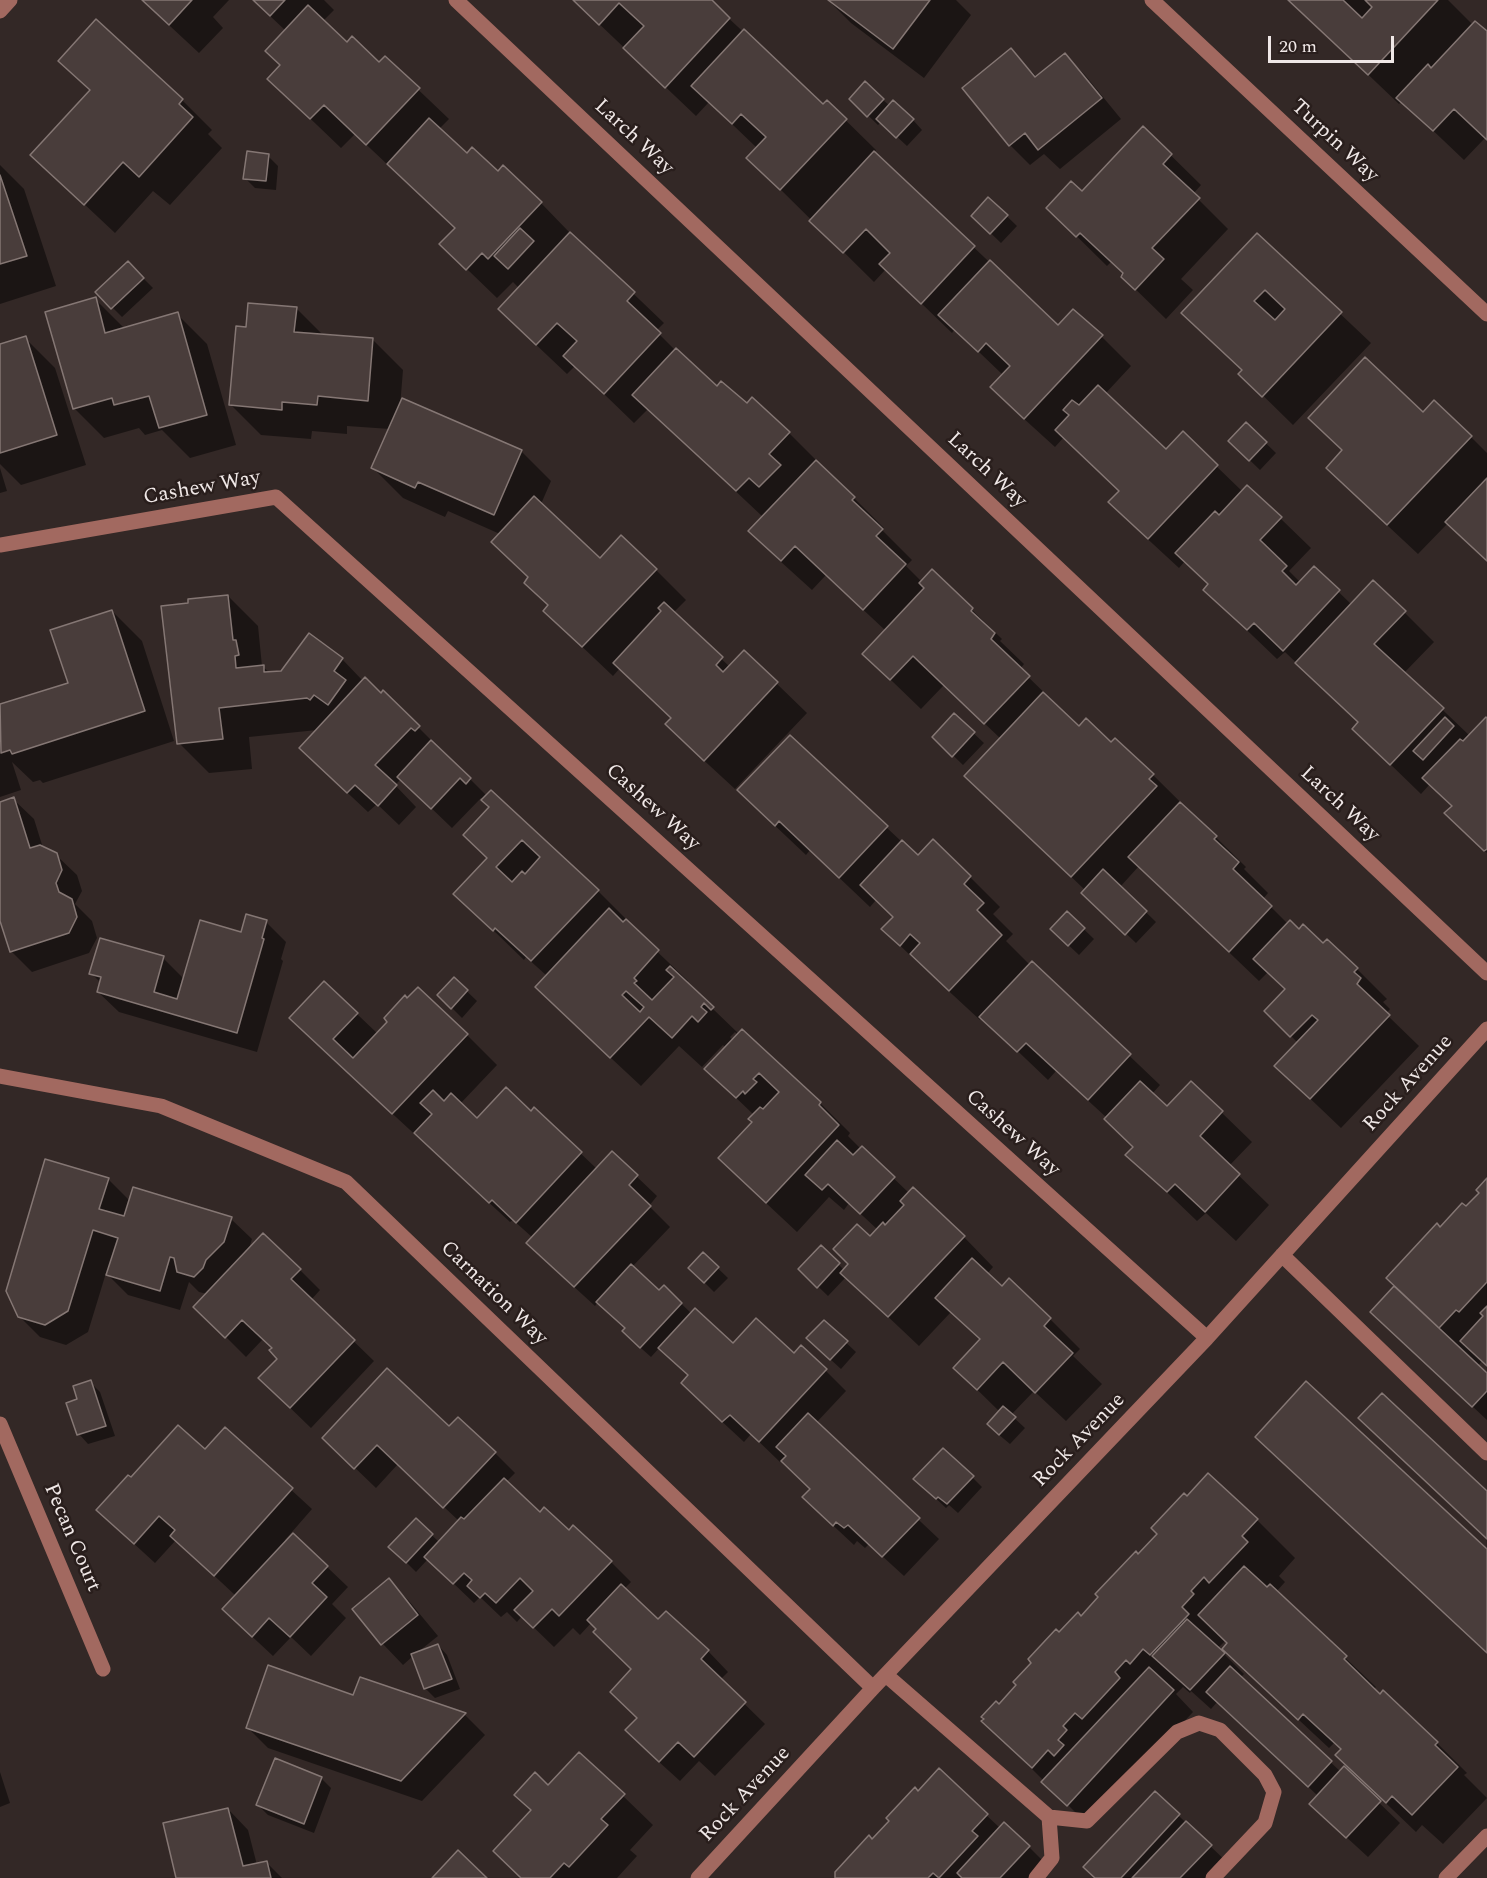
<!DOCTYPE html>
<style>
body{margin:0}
#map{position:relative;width:1487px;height:1878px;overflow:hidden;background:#332826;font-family:Spectral,serif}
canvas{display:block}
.scale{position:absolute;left:1268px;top:36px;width:126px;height:27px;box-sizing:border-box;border:3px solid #f0e8e7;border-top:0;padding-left:8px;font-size:18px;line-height:21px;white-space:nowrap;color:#f0e8e7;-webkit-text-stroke:4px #291e1c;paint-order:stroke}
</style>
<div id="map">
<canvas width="1487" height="1878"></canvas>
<div class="scale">20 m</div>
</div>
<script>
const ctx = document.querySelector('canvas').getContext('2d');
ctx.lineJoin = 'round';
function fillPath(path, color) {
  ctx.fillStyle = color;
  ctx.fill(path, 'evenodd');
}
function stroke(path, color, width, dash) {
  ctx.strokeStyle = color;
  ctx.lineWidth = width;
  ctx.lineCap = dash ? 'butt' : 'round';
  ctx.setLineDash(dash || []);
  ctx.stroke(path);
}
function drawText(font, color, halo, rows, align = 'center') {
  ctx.font = font + ' Spectral,serif';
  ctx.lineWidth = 5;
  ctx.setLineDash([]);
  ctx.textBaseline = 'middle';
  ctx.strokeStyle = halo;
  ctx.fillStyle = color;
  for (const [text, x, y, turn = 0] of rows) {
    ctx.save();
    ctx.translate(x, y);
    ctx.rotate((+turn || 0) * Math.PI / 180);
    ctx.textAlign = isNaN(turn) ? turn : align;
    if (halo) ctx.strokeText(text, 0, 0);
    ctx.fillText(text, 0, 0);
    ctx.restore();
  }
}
const shadow = new Path2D(`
 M142 0H229L213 17 223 28 199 53Z
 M253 0H324L334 10 323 21 347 44 379 64 385 58 449 119 439 129 467 155 498 173 541 203 570 233 664 323 656 331 675 350 717 388 789 433 884 528 882 530 912 560 906 566 922 582 932 571 1002 639 1000 641 1024 664 1020 669 1059 707 1057 708 1079 728 1111 744 1153 775 1246 867 1244 869 1268 893 1263 899 1288 924 1323 945 1357 969 1387 999 1383 1002 1390 1009 1386 1014 1419 1046 1341 1128 1276 1066 1298 1043 1266 1011 1286 991 1268 972 1259 981 1139 866 1120 887 1156 922 1136 943 1093 902 1085 890 966 776 1001 739 944 685 921 709 864 654 886 631 826 575 812 590 780 561 750 531 763 517 648 409 634 423 575 366 567 374 530 339 500 309 519 288 513 282 497 298 441 244 456 229 355 134 341 148 269 79 282 65 286 31Z
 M574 0H709L823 106 827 102 876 150 874 153 1058 327 1102 337 1131 366 1105 394 1166 451 1183 434 1243 492 1247 488 1281 519 1311 548 1289 571 1301 583 1314 568 1352 605 1404 612 1434 642 1404 673 1470 736 1487 720V853L1447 813 1453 806 1430 784 1421 794 1354 729 1359 723 1285 652 1277 659 1205 590 1209 585 1185 561 1179 568 1140 532 1110 502 1121 491 1064 437 1055 447 1022 417 1003 375 955 329 952 333 886 269 874 282 778 187 757 148 709 102 696 116Z
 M828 0H956L971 15 924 78 851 23Z
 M1290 0H1448L1473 25 1487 33V140L1485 138 1464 160 1402 101 1399 104Z
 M96 22 182 100 212 130 208 134 222 148 170 205 153 191 115 233 32 155 91 92 60 61Z
 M1011 50 1037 77 1065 55 1085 75 1121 119 1060 169 1044 154 1030 165 1010 145Z
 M851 99 883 100 890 106 913 120 922 130 907 146 881 122 878 125Z
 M1143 128 1201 185 1193 194 1228 229 1181 279 1193 290 1166 319 1123 277 1125 275 1111 262 1107 266 1048 208 1082 193Z
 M268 156 278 166 276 190 255 188 245 178Z
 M0 165 24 189 56 286 0 304Z
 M989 199 1017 226 1001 243 973 216Z
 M1257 235 1371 343 1293 425 1240 373 1243 371Z
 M128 263 153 288 122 317 97 292Z
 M95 299 125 329 177 314 207 344 236 445 190 458 162 430 145 435 139 428 104 438 74 408Z
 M296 308 324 336 373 340 403 370 400 407 521 451 551 481 541 504 600 560 656 570 686 600 673 613 730 667 744 652 807 713 735 789 697 754 672 719 620 668 613 676 575 640 549 606 526 583 530 578 500 534 448 511 445 517 403 498 373 468 390 429 347 426V434L312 431 311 439 261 435 231 405 247 329Z
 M25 338 55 368 86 465 21 485 0 464V346Z
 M1423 414 1471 437 1487 453V561L1448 523 1418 554 1358 498 1344 451Z
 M1246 424 1276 453 1260 470 1230 441Z
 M0 468 7 491 0 493Z
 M228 596 258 626 262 666 270 673 282 672 309 635 342 659 363 681 381 695 383 692 487 796 598 891 628 921 626 922 688 981 686 983 739 1034 820 1103 850 1133 848 1136 861 1149 862 1148 909 1193 964 1237 993 1267 987 1274 1002 1288 1050 1319 1080 1349 1073 1356 1102 1384 1066 1421 1034 1391 1011 1415 1025 1428 1010 1444 998 1434 1000 1412 955 1368 981 1340 951 1312 919 1346 846 1277 828 1296 800 1269 821 1247 844 1270 878 1230 849 1203 844 1210 829 1197 797 1232 750 1188 754 1115 706 1069 726 1048 723 1045 702 1067 679 1046 641 1086 567 1017 547 976 526 957 524 960 456 894 488 859 491 807 481 798 452 828 401 779 395 785 416 807 399 825 377 804 368 812 321 768 317 730 249 737 252 769 209 773 179 743ZM735 1032 738 1035 733 1041 730 1037Z
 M112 611 142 641 174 741 43 783 40 780 33 782 12 762 21 790 0 797V706L70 684Z
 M954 715 984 743 963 765 934 737Z
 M790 737 918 857 933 841 970 877 1000 907 993 914 1013 934 1006 941 1030 965 1032 963 1160 1085 1152 1094 1167 1108 1191 1083 1252 1142 1229 1166 1269 1205 1236 1241 1206 1213 1197 1221 1127 1154 1134 1147 1107 1118 1056 1071 1048 1080 982 1017 980 1020 913 958 883 929 894 917 876 900 870 907 810 850 806 855 769 820Z
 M13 799 34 819 43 848 56 855 77 875 82 891 75 904 92 921 97 938 89 953 32 972 12 952 0 916V803Z
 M1067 913 1094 939 1079 955 1062 939Z
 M266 922 286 942 281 959 283 961 257 1052 119 1012 98 992 101 983 91 973 163 958 184 979 242 934Z
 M454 979 477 1001 462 1018 439 995Z
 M357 1014 378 1034 467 1035 497 1065 460 1104 477 1120 531 1113 534 1109 597 1169 612 1153 657 1196 649 1206 670 1227 632 1267 659 1292 664 1287 692 1314 733 1345 794 1355 802 1347 846 1391 816 1423 939 1539 904 1576 869 1544 865 1548 857 1541 854 1545 824 1517 811 1489 781 1460 780 1462 751 1434 744 1442 703 1404 689 1376 660 1347 651 1357 633 1341 626 1329 598 1302 595 1306 548 1263 533 1238 513 1220 510 1222 321 1048Z
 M108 1179 130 1201 231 1219 252 1239 248 1252 300 1270 320 1290 311 1300 374 1361 311 1428 280 1398 279 1359 273 1349 263 1339 246 1357 216 1327 207 1294 199 1292 189 1282 180 1310 128 1295 106 1273 88 1332 66 1345 40 1337 19 1316Z
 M1487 1180V1366L1482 1361 1477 1367 1487 1375V1420L1393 1332 1401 1295 1440 1229 1467 1208 1481 1193Z
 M703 1254 728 1278 714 1292 690 1268Z
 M824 1322 856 1352 841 1369 818 1348Z
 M90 1382 100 1392 115 1436 88 1444 79 1434V1400Z
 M225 1429 312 1509 285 1540 327 1567 348 1587 332 1604 346 1618 311 1656 291 1637 273 1656 244 1629 236 1596 176 1540 155 1563 119 1530 131 1479 206 1451Z
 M449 1429 495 1453 515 1473 506 1482 540 1514 569 1532 611 1562 631 1582 624 1589 658 1621 708 1651 728 1672 720 1680 765 1724 715 1776 699 1761 680 1781 647 1751 638 1718 633 1669 592 1622 580 1635 573 1628 554 1647 522 1616 517 1622 507 1612 501 1617 480 1597 474 1603 428 1559 416 1572 391 1547 416 1520 439 1542 459 1521 398 1464 376 1488 324 1438Z
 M1257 1437 1487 1551V1654L1295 1475Z
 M972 1477 982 1487 958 1513 949 1505 946 1508 925 1488Z
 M1257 1520 1295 1558 1279 1576 1285 1582 1276 1592 1376 1687 1374 1689 1437 1743 1467 1773 1464 1775 1487 1798 1443 1844 1422 1825 1416 1832 1367 1785 1342 1750 1334 1743 1329 1748 1227 1653 1225 1655 1244 1674 1240 1678 1341 1772 1344 1769 1400 1823 1368 1857 1332 1824 1318 1796 1218 1701 1211 1709 1191 1691 1190 1693 1183 1687 1176 1694 1193 1712 1088 1825 984 1721 999 1706 1059 1634 1081 1618 1138 1556ZM1225 1641 1228 1644 1223 1650 1219 1647Z
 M388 1580 409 1601 438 1636 418 1652 438 1645 447 1655 460 1689 435 1698 425 1688 413 1656 403 1665 383 1644 354 1609Z
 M361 1679 465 1715 485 1735 422 1801 268 1748 248 1728 354 1697Z
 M939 1771 1000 1828 1029 1847 1049 1867 1038 1878H836Z
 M0 1772 10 1803 0 1807Z
 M321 1778 331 1788 314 1833 268 1815 258 1805Z
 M548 1787 623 1796 653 1825 630 1850 637 1856 617 1878H521L532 1811 516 1795Z
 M1155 1793 1231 1866 1219 1878H1097Z
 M228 1809 248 1830 257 1865 266 1862 282 1878H178Z`);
const building = new Path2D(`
 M142 0H192L169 25Z
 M253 0H285L270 16Z
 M573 0H712L730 18 665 88 623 48 644 26 619 3 599 25Z
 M828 0H930L893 49Z
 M1288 0H1343L1362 18 1372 7 1365 0H1438L1368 75Z
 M308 5 347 42 352 36 379 62 385 56 420 88 366 145 324 105 310 119 267 79 280 65 265 51Z
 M96 19 183 99 179 104 193 117 139 177 123 162 84 205 30 155 90 90 58 61Z
 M1475 21 1487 31V140L1454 109 1433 131 1396 98 1428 64 1431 68Z
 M744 29 823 104 827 100 847 119 780 190 746 158 766 137 741 114 732 124 691 86Z
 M1011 48 1035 77 1065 53 1102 98 1038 150 1025 133 1009 146 962 88Z
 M865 81 884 99 867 117 849 99Z
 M893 100 914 119 896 138 876 119Z
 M429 118 467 153 472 147 498 171 503 165 542 202 488 259 482 253 466 270 439 244 455 228 387 164Z
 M1143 126 1172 154 1163 164 1200 198 1152 248 1164 259 1135 290 1121 277 1123 273 1080 233 1076 237 1046 208 1071 181 1082 191Z
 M247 151 269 154 266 181 243 179Z
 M874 151 975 246 921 304 879 264 890 253 866 229 843 253 809 221Z
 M0 175 27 256 0 264Z
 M988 197 1008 215 990 234 971 216Z
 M520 228 534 241 508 269 494 256Z
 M570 232 635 292 627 301 661 333 604 394 563 356 577 341 557 323 536 345 498 309Z
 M1257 233 1342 312 1262 397 1238 374 1242 370 1181 313ZM1265 290 1285 309 1275 320 1254 301Z
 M990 260 1058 325 1073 309 1103 335 1024 419 990 387 1010 366 986 343 978 352 938 315Z
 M128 261 144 278 111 309 95 292Z
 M96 297 105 333 178 312 207 415 159 428 149 396 114 405 112 398 73 409 45 312Z
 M248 303 297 307 294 332 373 338 368 401 318 396 317 405 282 402V410L229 405 236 326 246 327Z
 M26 336 57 435 0 453V344Z
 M676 348 717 386 721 381 747 403 752 397 790 432 769 454 781 465 759 487 749 478 736 491 632 395Z
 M1365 357 1423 412 1434 400 1472 436 1387 525 1326 468 1342 450 1308 418Z
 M1098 385 1166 449 1183 431 1218 465 1148 539 1108 502 1119 491 1055 430 1069 415 1063 410 1072 400 1079 405Z
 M402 398 522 450 494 515 418 482 415 488 371 468Z
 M1246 422 1267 442 1249 461 1228 441Z
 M816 460 855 497 852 500 883 529 876 536 906 564 863 610 795 546 781 561 748 531Z
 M1487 478V561L1445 522Z
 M1247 485 1282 517 1260 540 1287 566 1282 571 1296 585 1314 566 1340 590 1283 651 1254 623 1247 630 1203 590 1208 584 1175 553 1215 511 1219 515Z
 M534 496 600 558 621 535 657 569 582 647 543 611 548 605 524 583 528 577 491 542Z
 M932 569 973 608 971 611 995 633 991 639 1030 676 984 724 913 656 890 680 862 654 924 588 919 583Z
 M1373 580 1406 611 1374 644 1444 708 1390 765 1352 729 1358 722 1295 663Z
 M228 595 233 640H236L239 655 235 656 236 668 264 665V672L281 671 309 633 343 658 334 671 346 680 328 705 314 695 310 700 307 698 219 708 223 739 177 744 161 606 188 603V599Z
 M664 602 723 657 716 665 723 672 744 650 778 682 704 761 665 724 671 718 613 663 661 611 658 608Z
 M112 610 145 711 12 754 10 750 1 753 0 704 68 683 50 630Z
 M365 677 381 693 383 690 420 726 415 731 411 728 375 765 397 785 378 806 355 785 347 793 299 748Z
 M1043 692 1079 726 1086 718 1111 742 1115 738 1154 774 1149 779 1157 786 1071 877 964 776Z
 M954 713 975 732 952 757 932 737Z
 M1445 717 1454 726 1423 760 1413 751Z
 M1486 717 1487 718V849L1484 851 1444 813 1452 806 1422 778 1460 739 1463 741Z
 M790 735 888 826 839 878 779 821 775 826 737 790Z
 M431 740 471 778 466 784 460 778 431 809 397 777Z
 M491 790 599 890 531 961 495 928 493 931 453 894 487 858 463 835 489 807 481 800ZM522 840 540 857 525 874 522 871 512 882 496 867Z
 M14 797 30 848 40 845 57 853 62 870 56 883 59 892 72 899 77 917 69 933 10 952 0 921V802Z
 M1180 802 1217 836 1214 839 1239 862 1233 869 1272 906 1229 952 1128 857Z
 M933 839 971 876 964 884 984 903 977 910 1002 935 949 991 910 954 920 943 910 934 900 946 881 929 893 917 860 885 902 840 918 855Z
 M1103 869 1147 911 1125 935 1081 893Z
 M609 908 623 922 626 919 659 950 634 978 637 981 634 983 652 1000 674 977 666 970 670 966 714 1007 711 1010 704 1003 701 1007 707 1012 698 1022 692 1016 672 1038 649 1017 610 1058 535 987ZM626 991 644 1007 640 1012 622 995Z
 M1067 911 1085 928 1068 946 1050 929Z
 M246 914 267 920 262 938 264 939 237 1033 97 992 101 977 89 974 100 938 164 956 154 992 177 999 200 920 241 932Z
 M1290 920 1299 929 1303 924 1323 943 1327 939 1358 968 1354 972 1361 978 1357 984 1390 1015 1310 1099 1274 1066 1318 1020 1312 1015 1290 1037 1264 1011 1285 989 1253 959Z
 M1032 961 1131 1054 1088 1100 1026 1043 1017 1052 979 1017Z
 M454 977 468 990 451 1009 437 995Z
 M324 981 358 1013 333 1039 353 1058 387 1022 384 1018 405 995 407 998 418 987 468 1034 392 1114 289 1018Z
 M742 1029 821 1102 819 1105 839 1125 766 1203 718 1158 752 1122 748 1119 760 1107 763 1109 779 1092 759 1073 753 1079 757 1082 745 1094 743 1091 736 1098 704 1069Z
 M1140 1081 1167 1106 1191 1081 1223 1111 1200 1136 1240 1174 1205 1212 1175 1184 1167 1192 1125 1155 1133 1147 1104 1119Z
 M506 1087 531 1111 534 1107 582 1152 516 1223 492 1200 489 1203 414 1133 432 1114 420 1103 433 1090 444 1101 451 1093 477 1118Z
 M837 1140 853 1155 862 1146 895 1177 860 1214 828 1184 822 1190 805 1175Z
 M612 1151 638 1175 629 1185 651 1206 574 1287 526 1243Z
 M45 1159 109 1178 99 1209 124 1216 133 1187 232 1217 224 1242 206 1260 203 1268 194 1277 177 1272 174 1258 170 1257 160 1291 106 1275 118 1238 93 1230 68 1311 45 1325 18 1317 6 1291Z
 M1487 1178V1282L1459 1312 1456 1310 1439 1328 1386 1278 1437 1223 1440 1227 1462 1203 1466 1206 1479 1193 1476 1190Z
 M913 1187 965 1236 888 1317 840 1273 848 1264 833 1249 857 1224 870 1236 883 1222 885 1225 904 1205 900 1201Z
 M263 1233 301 1269 291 1279 355 1340 290 1408 258 1378 277 1359 269 1350 272 1348 242 1320 225 1338 193 1307Z
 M821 1245 840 1263 817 1288 798 1269Z
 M703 1252 719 1267 704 1283 688 1268Z
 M972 1258 1002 1286 1009 1278 1051 1318 1044 1326 1073 1353 1035 1393 1003 1362 977 1390 953 1368 980 1339 935 1298Z
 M631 1264 659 1290 664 1285 682 1303 640 1348 622 1331 625 1328 596 1302Z
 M1394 1286 1487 1373V1391L1472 1407 1370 1312Z
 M1487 1306V1366L1460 1341 1483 1316 1480 1313Z
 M695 1308 733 1343 756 1318 794 1353 801 1345 827 1369 759 1442 730 1415 722 1422 681 1383 688 1375 658 1348Z
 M824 1320 848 1341 830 1360 806 1338Z
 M387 1368 449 1426 458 1417 496 1452 443 1508 377 1445 354 1469 322 1438Z
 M91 1380 106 1426 77 1435 66 1403 77 1399 73 1386Z
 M1306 1381 1487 1549V1653L1255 1437Z
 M1382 1393 1487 1491V1539L1358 1418Z
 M1003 1406 1016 1417 999 1435 987 1424Z
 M808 1413 920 1518 882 1557 848 1525 844 1528 836 1522 833 1526 802 1497 810 1489 781 1461 786 1456 776 1447Z
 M178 1425 205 1449 225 1427 293 1488 214 1576 170 1536 175 1530 159 1516 134 1544 96 1510 128 1475 131 1477Z
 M943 1448 974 1476 947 1504 938 1497 936 1499 913 1479Z
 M1208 1473 1258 1519 1242 1536 1248 1542 1209 1583 1204 1577 1191 1591 1194 1594 1182 1607 1189 1614 1150 1655 1143 1649 1130 1664 1126 1660 1115 1672 1120 1678 1082 1719 1075 1713 1063 1726 1067 1730 1058 1740 1064 1745 1054 1756 1048 1750 1032 1768 981 1721 984 1719 981 1717 996 1701 999 1704 1016 1685 1013 1682 1031 1663 1028 1659 1056 1629 1059 1632 1078 1612 1081 1616 1098 1597 1095 1594 1136 1551 1138 1554 1157 1534 1151 1528 1184 1493 1187 1496Z
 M504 1478 540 1512 544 1507 569 1530 573 1525 612 1561 559 1616 552 1609 533 1628 514 1610 533 1591 520 1578 496 1603 485 1593 480 1598 467 1586 472 1580 464 1573 453 1584 424 1557 461 1517 464 1519Z
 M416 1518 433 1534 406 1563 388 1547Z
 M293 1533 328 1566 312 1583 327 1597 290 1637 269 1618 252 1637 222 1609Z
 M1244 1566 1267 1587 1270 1584 1347 1656 1344 1659 1380 1694 1383 1690 1438 1742 1435 1745 1458 1767 1412 1815 1392 1796 1386 1803 1335 1755 1341 1749 1303 1714 1298 1720 1222 1649 1227 1643 1198 1615Z
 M389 1578 418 1615 381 1645 352 1609Z
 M621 1584 658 1619 666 1611 709 1650 701 1659 746 1702 694 1757 678 1742 659 1762 625 1730 637 1718 610 1692 631 1669 593 1632 596 1629 587 1620Z
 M1187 1619 1225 1653 1190 1690 1152 1656Z
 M438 1644 452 1679 424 1689 411 1654Z
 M268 1665 353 1695 360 1677 466 1713 401 1781 246 1728Z
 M1230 1666 1332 1761 1308 1787 1206 1692Z
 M1149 1667 1174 1690 1067 1806 1041 1782Z
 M579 1752 625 1794 601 1819 608 1825 569 1867 564 1863 550 1878H521L493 1851 531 1810 514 1795 535 1772 548 1785Z
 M275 1758 322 1777 304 1824 256 1805Z
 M1344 1766 1381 1801 1346 1838 1309 1804Z
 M939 1768 988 1814 972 1831 978 1836 939 1878 933 1873 928 1878H835V1872L869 1835 872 1839 889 1821 886 1818 915 1787 918 1791Z
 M1155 1791 1180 1814 1121 1878H1095L1083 1867Z
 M228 1808 243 1866 267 1861 271 1878H176L163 1823Z
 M1186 1821 1212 1845 1180 1878H1132Z
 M1004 1822 1030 1846 1000 1878H962L957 1873Z
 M458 1850 487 1878H432Z`);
const minor = new Path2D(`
 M456 0 1487 973
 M1152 0 1487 314
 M0 11 10 0
 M0 545 276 497 1207 1338
 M0 1076 161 1106 346 1182 873 1688
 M1282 1255 1487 1453
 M0 1424 103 1669
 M886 1675 1049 1817 1087 1821 1177 1732 1199 1723 1220 1730 1265 1775 1274 1792 1265 1823 1213 1878
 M698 1878 873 1688 1207 1338 1487 1029
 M1036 1878 1052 1858 1049 1817
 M1446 1878 1487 1836`);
const streetNames = [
 ["Larch Way",633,138,43],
 ["Turpin Way",1334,142,43],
 ["Larch Way",986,471,43],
 ["Cashew Way",202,489,-10],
 ["Larch Way",1339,805,43],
 ["Cashew Way",652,808,42],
 ["Rock Avenue",1409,1084,-48],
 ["Cashew Way",1012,1134,42],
 ["Carnation Way",493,1294,44],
 ["Rock Avenue",1080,1441,-46],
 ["Pecan Court",71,1538,67],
 ["Rock Avenue",746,1795,-47]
];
fillPath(shadow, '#0007');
fillPath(building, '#493d3b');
stroke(building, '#857774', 1.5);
stroke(minor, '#a26960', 15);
drawText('21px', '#f0e8e7', '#291e1c', streetNames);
</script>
